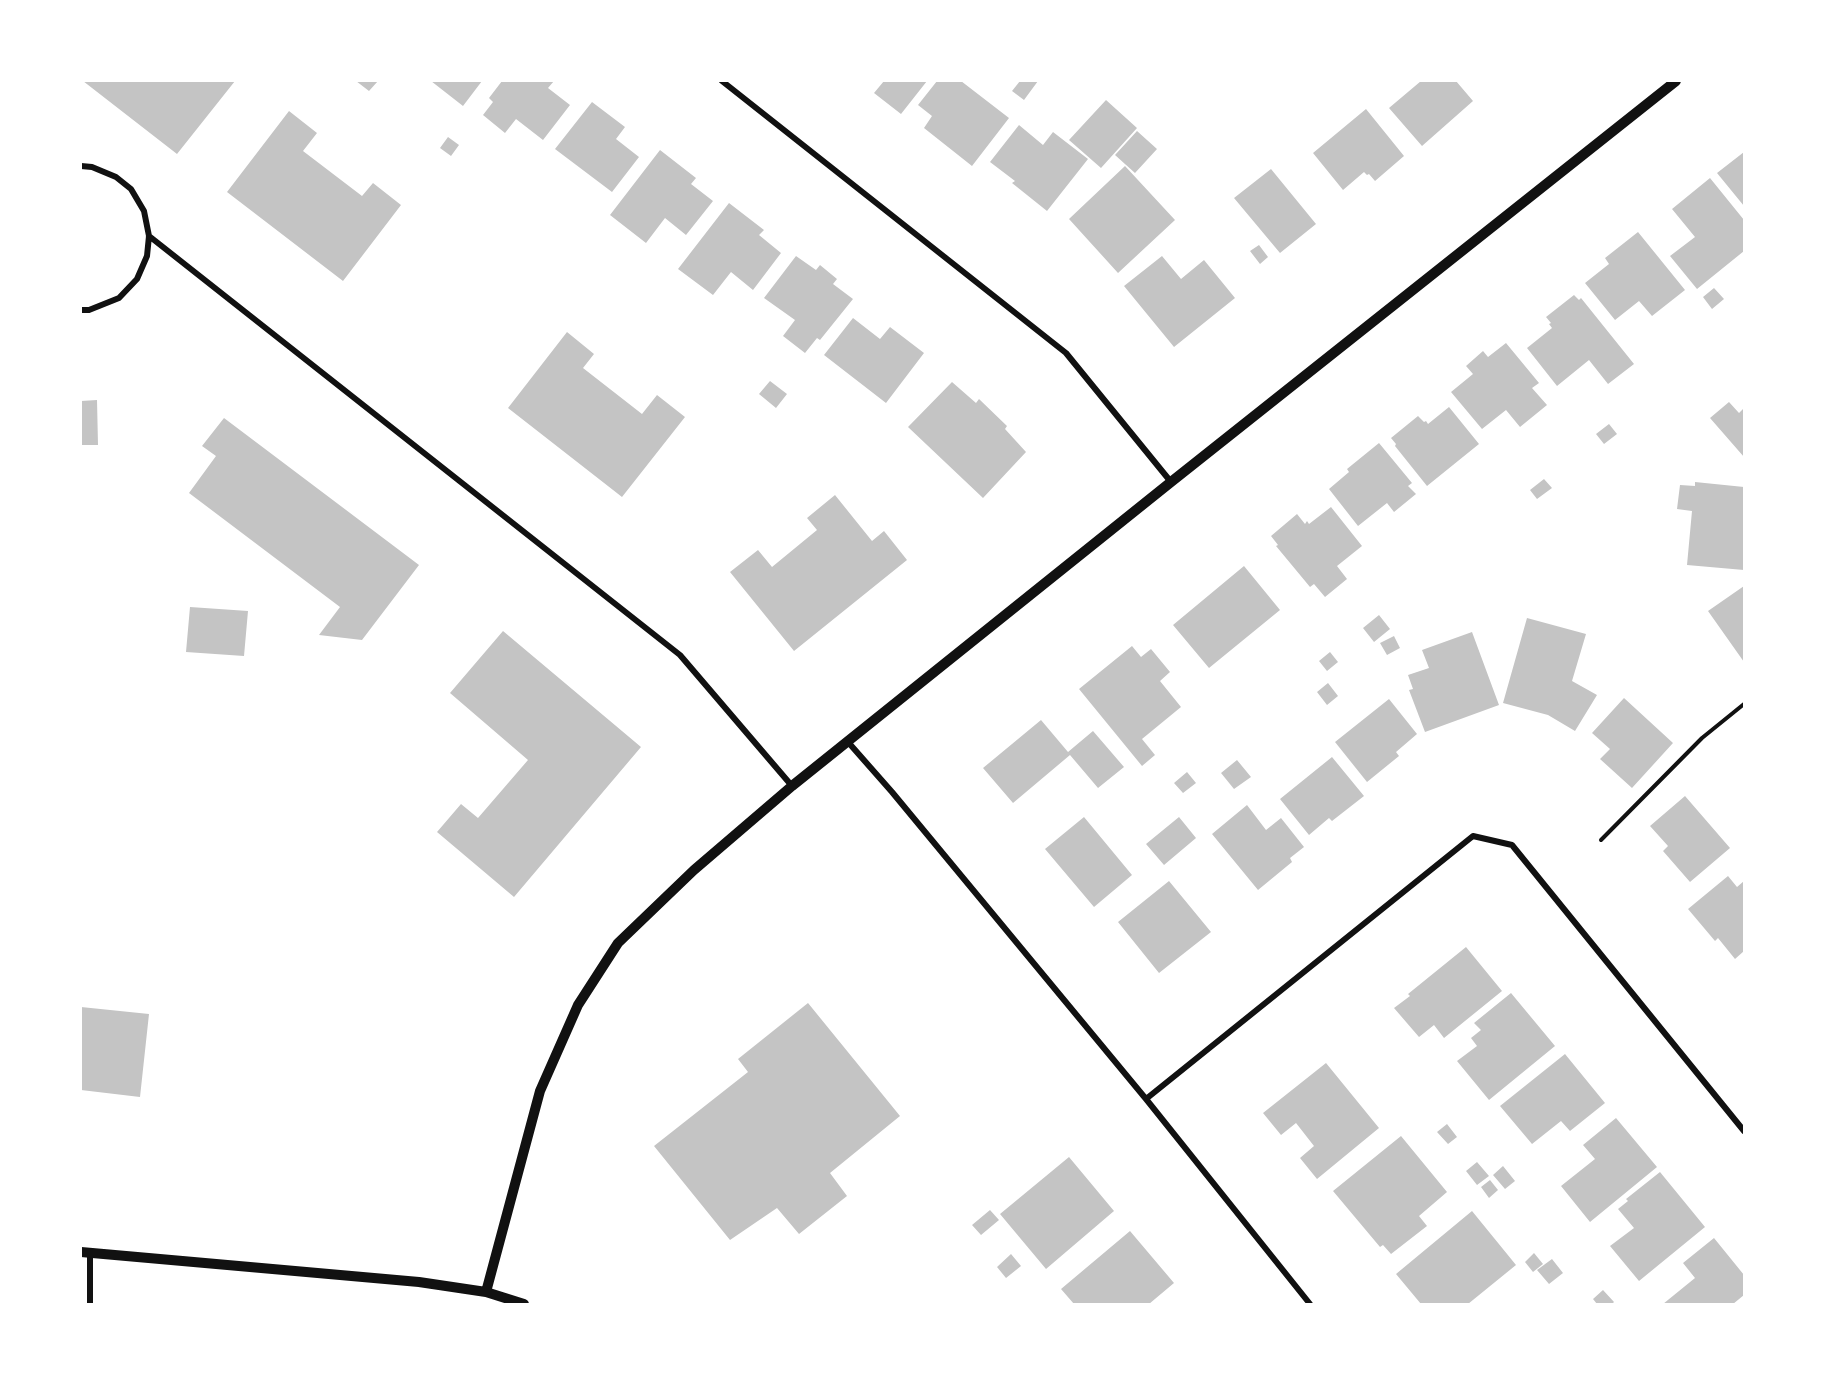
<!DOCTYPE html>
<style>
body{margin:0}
#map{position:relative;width:1825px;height:1385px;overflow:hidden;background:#fff;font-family:Ubuntu,sans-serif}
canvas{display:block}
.frame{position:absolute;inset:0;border:82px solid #fff;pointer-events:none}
</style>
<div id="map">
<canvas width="1825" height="1385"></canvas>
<div class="frame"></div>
</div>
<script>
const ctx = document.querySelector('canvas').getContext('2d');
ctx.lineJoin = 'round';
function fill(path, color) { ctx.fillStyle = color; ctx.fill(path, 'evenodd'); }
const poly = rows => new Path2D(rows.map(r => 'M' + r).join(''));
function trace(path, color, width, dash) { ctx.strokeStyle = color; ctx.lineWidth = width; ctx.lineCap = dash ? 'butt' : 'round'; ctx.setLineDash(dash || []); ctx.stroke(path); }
const building = poly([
 [83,81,235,81,177,154],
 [356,81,378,81,369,91],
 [431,81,482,81,463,106],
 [502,81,554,81,548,88,570,105,543,140,516,119,505,133,483,115,493,102,489,98],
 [884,81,927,81,901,114,874,93],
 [937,81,961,81,1009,118,972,166,924,128,932,116,918,105],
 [1020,81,1038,81,1024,100,1012,91],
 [1421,81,1456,81,1473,101,1422,146,1389,108],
 [1106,100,1137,128,1101,168,1069,140],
 [592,102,625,127,616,139,639,157,612,192,555,149],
 [1366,109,1404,156,1375,181,1369,174,1367,175,1364,172,1343,190,1313,153],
 [289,111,317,133,303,151,362,196,373,183,401,205,343,281,227,192],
 [1019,125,1043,145,1053,132,1088,159,1047,211,1012,183,1015,181,990,162],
 [1137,131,1157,149,1135,173,1115,155],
 [448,137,459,145,451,156,440,148],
 [660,150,696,178,691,184,713,201,686,235,665,218,646,243,610,215],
 [1744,152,1744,206,1717,173],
 [1125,166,1175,220,1118,273,1069,219],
 [1271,169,1316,224,1280,253,1234,198],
 [1710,178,1744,220,1744,251,1697,289,1670,256,1695,237,1672,209],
 [729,203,764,230,759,235,781,253,753,290,731,272,713,295,678,269],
 [1638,232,1685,290,1652,316,1639,301,1615,320,1585,283,1609,264,1605,258],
 [1259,245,1268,257,1260,264,1250,251],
 [796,256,816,270,820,265,837,279,833,284,853,299,820,340,817,338,805,353,783,336,795,320,764,298],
 [1162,256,1181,279,1204,260,1235,298,1174,347,1124,286],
 [1714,288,1724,299,1712,309,1703,297],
 [1574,295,1579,300,1581,298,1634,364,1608,384,1589,360,1557,386,1527,348,1552,328,1549,324,1551,323,1546,317],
 [853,318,880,339,890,327,924,353,886,403,824,355],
 [567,332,594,354,583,368,642,414,657,395,685,417,622,497,508,408],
 [1506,343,1539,383,1532,388,1547,405,1520,427,1506,410,1482,429,1451,392,1473,374,1466,366,1483,351,1488,357],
 [770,381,787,394,776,408,759,394],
 [952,382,976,403,979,399,1007,426,1005,429,1026,452,983,498,908,427],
 [97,400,98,445,81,445,81,401],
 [1729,402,1739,413,1744,408,1744,457,1710,418],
 [1449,407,1479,444,1427,486,1395,446,1396,444,1391,438,1418,416,1424,422,1426,421,1428,424],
 [224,418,419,565,362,640,319,635,340,607,189,493,216,456,202,446],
 [1609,424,1617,434,1604,444,1596,434],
 [1379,443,1412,483,1408,486,1416,494,1394,512,1387,503,1358,526,1329,489,1349,472,1347,469],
 [1544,479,1552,488,1537,499,1530,490],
 [1695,482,1744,487,1744,570,1687,565,1692,511,1677,509,1680,485,1695,486],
 [835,495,872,541,884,531,907,560,794,651,730,572,758,550,772,567,817,530,807,518],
 [1331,507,1362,546,1337,566,1347,579,1325,597,1314,584,1310,587,1276,546,1278,545,1271,536,1297,514,1305,524,1307,521,1309,524],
 [1244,566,1280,610,1209,668,1173,625],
 [1744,586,1744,662,1708,611],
 [190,607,248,611,244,656,186,652],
 [1379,615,1390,629,1374,642,1363,628],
 [1527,618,1586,634,1572,681,1597,695,1575,731,1548,715,1503,703],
 [503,631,641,747,514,897,437,832,461,804,478,818,528,760,450,693],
 [1472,632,1499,705,1425,732,1409,690,1413,689,1408,675,1429,668,1422,650],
 [1394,636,1400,648,1387,655,1380,643],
 [1132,646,1141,657,1151,649,1170,672,1160,681,1181,707,1142,739,1155,755,1142,766,1079,689],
 [1330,652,1338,662,1327,671,1319,661],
 [1328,683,1338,696,1327,705,1317,692],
 [1624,698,1673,743,1632,788,1600,759,1610,749,1592,733],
 [1389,699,1417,734,1396,752,1399,756,1367,782,1335,742],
 [1041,720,1068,752,1093,731,1124,767,1098,788,1070,755,1013,803,983,768],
 [1332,757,1364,796,1332,821,1329,818,1309,835,1280,799],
 [1237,760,1251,777,1234,789,1221,773],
 [1187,772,1196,783,1183,793,1174,783],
 [1685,796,1730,848,1690,882,1663,851,1668,846,1650,826],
 [1247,805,1266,830,1281,818,1304,847,1290,858,1292,862,1258,890,1212,834],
 [1084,817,1132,875,1094,907,1045,849],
 [1179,817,1196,838,1164,865,1146,844],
 [1728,876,1737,887,1744,881,1744,951,1735,959,1718,938,1715,941,1688,909],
 [1169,881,1211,932,1159,973,1118,922],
 [1466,947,1502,991,1444,1038,1434,1025,1419,1037,1394,1008,1410,996,1408,994],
 [1511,993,1555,1046,1489,1100,1457,1061,1477,1046,1471,1038,1481,1030,1474,1023],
 [808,1003,900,1116,830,1173,847,1196,799,1234,777,1208,730,1240,654,1146,748,1072,738,1059],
 [81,1007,149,1014,140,1097,81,1090],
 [1565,1054,1605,1103,1570,1131,1561,1121,1532,1144,1500,1106],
 [1326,1063,1379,1128,1317,1179,1300,1158,1314,1146,1296,1123,1281,1135,1263,1113],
 [1616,1118,1657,1167,1590,1222,1561,1186,1595,1159,1583,1145],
 [1447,1124,1457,1137,1448,1144,1437,1132],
 [1401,1136,1447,1192,1419,1216,1427,1226,1391,1254,1383,1245,1380,1247,1333,1191],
 [1069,1157,1114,1211,1046,1269,1000,1214],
 [1477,1162,1489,1176,1477,1185,1466,1171],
 [1503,1166,1515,1181,1505,1189,1493,1175],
 [1660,1172,1705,1227,1639,1281,1610,1246,1634,1228,1618,1209,1628,1201,1626,1199],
 [1490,1180,1498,1190,1489,1198,1481,1187],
 [990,1210,999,1220,981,1235,972,1225],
 [1472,1211,1516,1265,1468,1304,1421,1304,1396,1274],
 [1130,1231,1174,1283,1149,1304,1074,1304,1061,1289],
 [1714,1238,1744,1275,1744,1295,1733,1304,1663,1304,1695,1278,1683,1263],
 [1534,1253,1543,1264,1533,1272,1525,1262],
 [1011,1254,1021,1266,1006,1278,997,1267],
 [1552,1259,1563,1273,1549,1284,1537,1270],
 [1603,1290,1614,1302,1612,1304,1597,1304,1593,1299]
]);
const path = poly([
 [1601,840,1702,738,1744,704]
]);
const minor = poly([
 [722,81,1066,353,1171,482],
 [81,166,92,167,116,177,131,189,144,211,149,236,147,256,137,279,119,298,89,310,81,310],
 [149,236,680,655,792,786],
 [848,742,892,792,1146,1099,1310,1304],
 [1146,1099,1473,836,1512,845,1744,1131],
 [90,1304,90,1253]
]);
const tertiary = poly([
 [81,1252,419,1282,486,1292,524,1304],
 [486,1292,540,1091,578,1005,618,943,694,870,792,786,1171,482,1676,81]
]);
fill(building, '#c4c4c4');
trace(path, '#111', 4);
trace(minor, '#111', 6);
trace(tertiary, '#111', 10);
</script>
